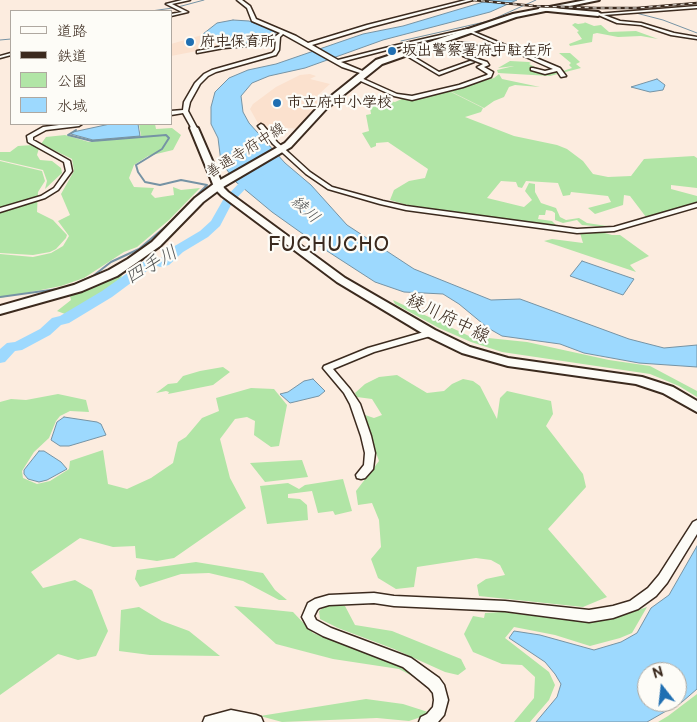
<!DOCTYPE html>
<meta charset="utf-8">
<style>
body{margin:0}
#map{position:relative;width:697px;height:722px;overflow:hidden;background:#fcecdf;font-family:"Balsamiq Sans","Klee One",sans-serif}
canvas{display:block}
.legend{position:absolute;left:10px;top:10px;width:162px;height:115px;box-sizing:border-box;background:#fdfcf7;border:1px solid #afa8a0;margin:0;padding:6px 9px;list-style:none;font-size:15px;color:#3b2a1e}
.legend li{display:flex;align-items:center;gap:10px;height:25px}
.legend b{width:25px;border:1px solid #afa8a0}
.north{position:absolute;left:637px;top:662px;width:50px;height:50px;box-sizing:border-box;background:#fdfcf7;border:1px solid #afa8a0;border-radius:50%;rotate:344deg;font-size:14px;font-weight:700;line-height:20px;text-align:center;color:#3b2a1e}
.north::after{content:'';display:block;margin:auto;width:18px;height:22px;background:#1f6fb2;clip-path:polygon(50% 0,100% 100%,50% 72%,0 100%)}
</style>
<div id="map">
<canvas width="697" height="722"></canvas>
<ul class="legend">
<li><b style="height:6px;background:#fdfcf7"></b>道路</li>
<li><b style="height:6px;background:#3b2a1e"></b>鉄道</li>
<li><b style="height:14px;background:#b1e5a6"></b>公園</li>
<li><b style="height:14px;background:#9dd9fe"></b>水域</li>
</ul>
<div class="north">N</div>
</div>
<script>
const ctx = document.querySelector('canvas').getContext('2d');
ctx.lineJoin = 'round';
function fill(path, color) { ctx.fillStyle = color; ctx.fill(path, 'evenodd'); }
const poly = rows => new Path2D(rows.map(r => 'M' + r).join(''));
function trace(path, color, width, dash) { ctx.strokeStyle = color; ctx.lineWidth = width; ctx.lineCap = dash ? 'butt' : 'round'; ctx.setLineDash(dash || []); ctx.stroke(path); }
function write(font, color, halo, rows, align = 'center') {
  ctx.font = font + ' "Balsamiq Sans","Klee One",sans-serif'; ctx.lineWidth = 4.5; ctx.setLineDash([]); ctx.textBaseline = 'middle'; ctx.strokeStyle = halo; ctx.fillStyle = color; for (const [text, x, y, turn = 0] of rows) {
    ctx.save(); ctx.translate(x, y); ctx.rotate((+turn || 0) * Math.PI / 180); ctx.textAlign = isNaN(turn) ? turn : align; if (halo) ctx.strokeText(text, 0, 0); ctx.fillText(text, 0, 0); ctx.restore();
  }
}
const built = poly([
 [202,35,223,46,171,56,171,44],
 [310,74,316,76,310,79,330,84,317,96,326,100,299,129,259,125,250,109,253,104,276,87,300,75]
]);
const green = poly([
 [584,22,594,26,601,25,609,32,636,31,658,39,641,36,618,37,597,33,593,34,592,42,570,46,569,44,582,39,577,32,579,31,572,25,575,23,578,24,585,23],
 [559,53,570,53,579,61,580,62,576,64,581,68,550,76,498,73,497,70,514,66,498,68,510,61,529,62,531,63,529,64,543,71,563,71,572,68,569,65,571,63],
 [499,74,502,79,540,87,515,85,509,87,504,97,494,101,484,108,448,90,494,78],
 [447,90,483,108,481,112,465,117,514,136,557,145,567,149,583,161,593,174,608,177,631,176,644,159,694,156,697,158,697,188,671,185,671,189,697,196,697,202,646,217,630,196,624,195,623,205,595,214,588,208,611,202,608,196,571,192,570,195,563,196,558,183,526,181,522,188,518,187,516,182,501,181,487,198,524,207,532,200,525,191,529,183,535,184,535,192,541,203,556,208,560,217,566,220,579,218,587,223,607,226,603,227,582,225,577,220,563,223,555,220,555,213,552,211,546,210,545,215,539,215,538,219,552,221,557,226,407,205,390,200,394,190,409,181,425,178,428,169,388,142,376,143,376,146,371,148,362,133,369,131,366,115,371,114,370,108,374,103,383,100,395,102,404,98],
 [139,124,155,124,156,129,172,128,181,135,173,150,148,156,134,165,129,178,134,187,154,188,151,194,155,198,174,195,173,187,181,190,200,188,169,220,137,247,124,252,84,278,61,286,0,298,0,254,33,257,51,253,63,246,69,236,58,221,70,215,61,194,74,171,72,159,41,144,46,137,65,135,89,142,158,134,141,136],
 [33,145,39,148,37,155,40,160,52,161,61,168,62,173,45,189,47,181,43,170,0,160,0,152,10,152,18,146],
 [0,161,42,171,45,181,38,192,37,212,53,220,67,235,66,238,56,249,50,252,33,255,0,253],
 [601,232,612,235,620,235,649,256,630,265,636,272,544,241,552,239,583,243,580,233],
 [124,271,120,280,100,294,65,314,57,311,71,300,70,296],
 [393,300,469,336,527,342,609,360,650,366,697,391,697,397,679,386,650,374,502,352,471,342,439,328,395,304],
 [223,367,230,372,213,385,168,394,169,392,166,391,156,393,168,384,177,383,183,376,200,371],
 [397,375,427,393,444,391,452,384,463,379,473,381,480,386,497,419,500,398,507,391,551,401,553,414,546,426,583,474,586,487,548,529,607,597,583,607,479,596,477,585,486,579,505,575,500,565,491,560,476,558,417,567,414,587,396,589,378,578,371,559,381,547,379,520,372,503,358,505,356,491,379,461,362,414,374,418,382,415,372,399,357,397,355,393,365,384,379,377],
 [251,388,274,389,287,405,279,446,271,447,254,435,255,421,247,417,235,419,220,439,230,478,246,508,174,558,157,561,136,558,135,546,113,547,80,538,31,572,43,588,75,580,92,590,108,631,96,656,78,660,58,654,0,695,0,402,11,399,26,400,58,394,86,400,89,412,70,411,60,416,56,421,49,438,34,452,22,471,23,478,37,484,50,481,69,469,70,461,103,450,108,484,127,489,151,478,173,463,178,442,186,437,202,418,219,411,216,398],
 [302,460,308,477,265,482,250,463],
 [343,479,352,511,335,515,333,511,318,513,312,491,288,494,288,498,300,499,307,505,308,520,267,524,260,486,288,483,299,489,305,485],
 [196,562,263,573,275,590,287,600,279,600,243,581,209,573,181,574,140,587,135,579,137,570],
 [327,605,345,606,355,625,392,631,461,659,466,669,458,675,445,672,394,649,338,628,320,619,319,611],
 [234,606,293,612,313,633,413,672,424,682,399,669,333,659,276,644],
 [139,607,162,621,189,631,220,656,150,655,119,651,121,610],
 [647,607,632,633,620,638,590,646,555,635,514,627,505,638,549,672,555,685,549,700,530,722,514,722,534,698,535,677,522,665,502,664,473,652,464,634,473,616,484,618,485,613,503,612,584,622,621,616],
 [697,694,697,722,658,722,668,716],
 [366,699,403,704,428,712,427,715,409,721,377,718,282,722,260,716]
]);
const water = poly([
 [490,0,517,0,490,12,383,40,305,68,269,76,252,83,241,96,243,112,249,123,285,163,311,185,347,225,414,269,491,300,520,299,629,339,664,348,697,345,697,367,639,363,584,353,560,344,502,336,488,328,459,304,443,294,404,292,375,282,324,249,272,212,236,182,221,162,218,138,211,124,211,107,215,92,229,78,248,70,276,64,363,34,403,26,490,0],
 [233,20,249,21,273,30,276,35,273,37,247,45,226,46,203,34,217,23,233,20],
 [657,79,665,85,663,90,650,92,631,87,657,79],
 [110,124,138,124,140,136,93,140,71,134,73,132,110,124],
 [582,261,634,279,623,295,570,276,582,261],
 [313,379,325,391,319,396,290,403,280,394,288,392,304,381,313,379],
 [64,417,97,422,101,424,106,435,69,446,60,446,51,440,57,422,64,417],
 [39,451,44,451,61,462,67,469,47,480,39,482,28,479,24,474,24,470,39,451],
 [697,546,697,689,682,702,647,722,536,722,557,697,561,684,555,674,545,662,509,638,514,631,540,635,594,650,621,642,637,633,651,608,669,595,697,546],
 [647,672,677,672,677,702,647,702,647,672]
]);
const streamFar1 = poly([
 [178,7,204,0],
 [151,11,173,8],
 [641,13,636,13,663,20,697,33],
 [0,40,11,39],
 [401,41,489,21,536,0]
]);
const stream = poly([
 [71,286,93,276,111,262,139,249,171,222,207,185,181,180,160,185,145,182,138,172,136,165,162,149,169,138,166,135,92,141,68,135,76,130],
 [0,297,65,288]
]);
const river = poly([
 [259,174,263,175,264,177,263,179,250,184,232,203,220,226,208,237,183,252,169,265,160,267,155,265,112,297,69,323,61,325,50,335,22,350,15,351,5,362,0,363,0,349,7,343,15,342,40,329,52,318,60,316,102,291,150,257,161,258,173,247,200,231,211,221,223,200,242,180,259,174]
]);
const street = poly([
 [182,0,190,0,172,4,188,12,171,16,171,14,182,12,166,4,182,0],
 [237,0,242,0,250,6,256,19,296,36,308,43,367,25,466,0,473,0,371,27,312,45,338,60,397,45,467,29,560,68,566,76,561,77,557,71,545,74,531,70,531,68,533,68,545,71,553,69,467,31,398,47,341,62,365,72,365,74,363,74,342,67,283,34,280,37,279,50,276,55,216,72,208,76,200,84,190,102,188,111,197,128,192,129,183,113,171,115,171,111,183,110,184,102,195,83,204,74,212,70,272,53,275,50,276,39,248,46,224,48,197,53,197,51,224,46,248,44,276,36,280,33,252,21,247,8,237,0],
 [697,6,697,8,604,15,620,21,641,23,674,33,697,37,697,39,671,35,641,25,617,23,596,14,697,6],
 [438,40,445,42,469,43,498,54,494,55,468,45,445,44,436,42,436,40,438,40],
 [404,51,439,72,470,61,474,62,439,75,402,53,402,52,404,51],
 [11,53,11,55,0,58,0,56,11,53],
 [463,54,487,62,489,65,484,67,493,72,491,77,463,87,412,100,394,96,354,78,359,77,397,94,412,96,459,85,487,75,488,74,477,67,483,64,463,56,463,54],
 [67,124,82,124,79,126,46,130,33,137,33,140,70,161,72,171,58,190,45,198,0,212,0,208,41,196,54,188,66,171,64,162,28,142,27,136,43,127,67,124],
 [261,124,263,125,277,142,310,172,332,187,383,201,406,206,577,229,614,227,697,203,697,207,614,231,577,233,406,210,380,204,328,189,306,174,273,144,258,126,261,124],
 [431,330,434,331,435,333,434,335,374,352,333,369,350,389,360,404,371,436,375,453,373,469,365,478,361,479,357,478,356,475,364,465,365,453,361,436,350,404,344,393,323,368,324,366,368,348,431,330],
 [697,520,697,534,667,583,656,596,638,609,613,618,589,622,505,611,394,606,374,603,329,605,319,608,317,610,314,616,316,620,331,628,411,658,439,678,444,685,448,700,444,715,438,722,419,722,421,717,427,714,433,707,434,700,433,693,429,688,403,667,323,636,308,628,302,617,308,603,315,599,329,595,374,593,394,596,505,601,589,610,613,606,630,601,648,588,659,575,693,522,697,520],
 [231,710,256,715,261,717,263,722,203,722,205,717,231,710]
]);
const secondary = poly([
 [540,7,598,12,601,14,598,16,538,10,540,7],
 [191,126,198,128,224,188,228,192,345,278,435,330,470,347,508,358,642,377,673,387,697,401,697,412,663,393,636,384,508,366,462,353,427,336,337,282,222,196,215,189,190,128,191,126]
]);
const primary = poly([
 [586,0,599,0,516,17,382,64,326,109,291,147,223,187,203,202,160,246,136,263,117,276,82,291,0,314,0,306,74,285,109,270,128,259,152,242,195,198,215,183,285,143,320,105,376,60,513,14,586,0]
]);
const rail = poly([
 [473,0,534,6,596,8,637,8,697,3]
]);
const markers = [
 [190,42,5,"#1f6fb2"],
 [392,51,5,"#1f6fb2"],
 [277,103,5,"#1f6fb2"]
];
const farPoinames = [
 ["府中保育所",200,42],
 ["坂出警察署府中駐在所",402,51],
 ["市立府中小学校",287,103]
];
const farStreetnames = [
 ["善通寺府中線",246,151,-32]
];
const farWaternames = [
 ["綾川",305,210,42]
];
const streetNames = [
 ["綾川府中線",448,319,26]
];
const waterNames = [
 ["四手川",152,266,-30]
];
const quarterNames = [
 ["FUCHUCHO",329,246]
];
fill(built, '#fbe1ce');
fill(green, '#b1e5a6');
fill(water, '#9dd9fe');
trace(water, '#7693a4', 1);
trace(streamFar1, '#7693a4', 1);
trace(stream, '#7693a4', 2);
fill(river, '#9dd9fe');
trace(street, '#3b2a1e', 3);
trace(secondary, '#3b2a1e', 4);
trace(primary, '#3b2a1e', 4);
fill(street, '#fdfcf7');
fill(secondary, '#fdfcf7');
fill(primary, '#fdfcf7');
trace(rail, '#3b2a1e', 2.5);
trace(rail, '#fdfcf7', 1, [4]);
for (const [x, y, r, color] of markers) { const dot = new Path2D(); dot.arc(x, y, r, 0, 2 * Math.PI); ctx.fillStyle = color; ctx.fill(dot); trace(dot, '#fdfcf7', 2); }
write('bold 15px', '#3b2a1e', '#fdfcf7', farPoinames, 'left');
write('15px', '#3b2a1e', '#fdfcf7', farStreetnames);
write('italic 16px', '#545656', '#fdfcf7', farWaternames);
write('18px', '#3b2a1e', '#fdfcf7', streetNames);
write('italic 19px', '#545656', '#fdfcf7', waterNames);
ctx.letterSpacing = '1px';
write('20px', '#3b2a1e', '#fdfcf7', quarterNames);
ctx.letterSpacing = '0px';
</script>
